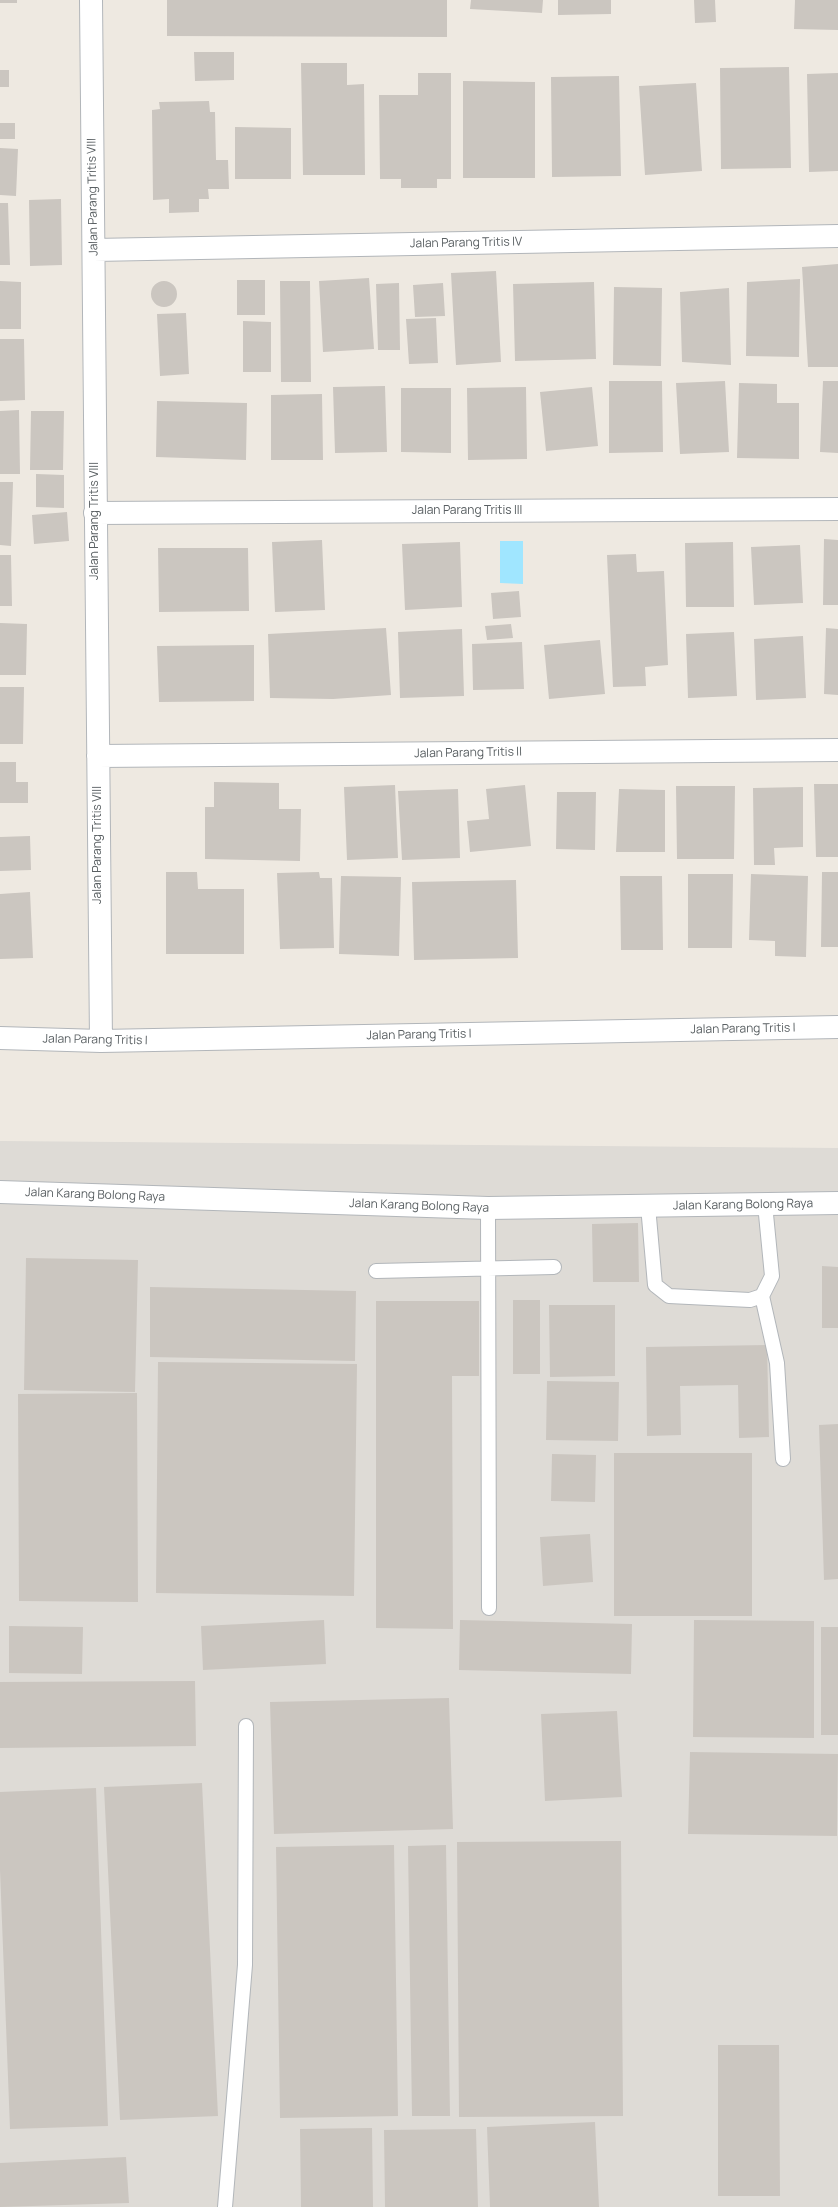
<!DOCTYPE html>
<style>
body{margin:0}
canvas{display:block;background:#eee9e1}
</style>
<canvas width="838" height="2207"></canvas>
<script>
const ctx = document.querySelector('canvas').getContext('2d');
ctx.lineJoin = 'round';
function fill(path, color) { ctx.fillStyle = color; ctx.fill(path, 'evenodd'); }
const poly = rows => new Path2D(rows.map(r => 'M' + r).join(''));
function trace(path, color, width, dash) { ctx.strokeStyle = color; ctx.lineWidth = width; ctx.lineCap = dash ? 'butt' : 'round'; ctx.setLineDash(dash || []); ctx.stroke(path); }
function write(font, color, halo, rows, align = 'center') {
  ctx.font = font + ' Manrope,sans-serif'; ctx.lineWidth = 3.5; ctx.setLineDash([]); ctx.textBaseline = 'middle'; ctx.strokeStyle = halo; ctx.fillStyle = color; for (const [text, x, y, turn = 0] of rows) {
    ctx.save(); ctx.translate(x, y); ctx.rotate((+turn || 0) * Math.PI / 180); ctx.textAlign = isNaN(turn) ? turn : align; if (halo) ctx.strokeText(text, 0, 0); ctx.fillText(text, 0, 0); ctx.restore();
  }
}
const industrial = poly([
 [0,1141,838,1148,838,2207,0,2207]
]);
const water = poly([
 [500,541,523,541,523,584,500,583]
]);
const building = poly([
 [0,0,17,0,17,3,0,3],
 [167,0,447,0,447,37,167,36],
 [471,0,543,0,542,13,470,9],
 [558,0,611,0,611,14,558,15],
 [694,0,715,0,716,22,695,23],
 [795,0,838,0,838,30,794,29],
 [194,52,234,52,234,80,195,81],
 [301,63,347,63,347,85,364,84,365,175,303,175],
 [789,67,791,168,721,169,720,68],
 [0,70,9,70,9,87,0,87],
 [418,73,451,73,451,179,437,179,437,188,401,188,401,179,380,179,379,95,418,95],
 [838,73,838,171,809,172,807,74],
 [619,76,621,176,552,177,551,77],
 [463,81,535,82,535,178,463,178],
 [696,83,702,171,645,175,639,86],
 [209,101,210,112,215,112,216,160,228,160,229,189,208,189,209,199,199,199,199,212,169,213,169,199,153,200,152,110,160,109,159,102],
 [0,123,15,123,15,139,0,139],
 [235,127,291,128,291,179,235,179],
 [0,148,18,149,16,196,0,195],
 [61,199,62,265,30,266,29,200],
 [0,203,8,203,10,265,0,265],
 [838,264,838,367,808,367,802,267],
 [496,271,501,362,456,365,451,273],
 [369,278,374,349,323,352,319,281],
 [800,279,799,357,746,356,747,282],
 [237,280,265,280,265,315,237,315],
 '151 294a13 13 0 1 1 26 0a13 13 0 1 1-26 0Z',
 [0,281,21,282,21,329,0,329],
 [280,281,310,281,311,382,281,382],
 [594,282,596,359,515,361,513,284],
 [399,283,400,350,378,350,376,284],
 [443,283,445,316,415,317,413,285],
 [614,287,662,288,661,366,613,365],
 [729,288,731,365,682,362,680,292],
 [186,313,189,374,160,376,157,314],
 [436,318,438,363,409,364,406,319],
 [243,321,271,322,271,372,243,372],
 [0,339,24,339,25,400,0,401],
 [609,381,662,381,663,452,609,453],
 [725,381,729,452,680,454,676,383],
 [823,381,838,381,838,453,820,452],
 [739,383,777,384,777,403,799,403,799,459,737,458],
 [385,386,387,452,335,453,333,387],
 [526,387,527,459,468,460,467,388],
 [592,387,598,446,546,451,540,392],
 [401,388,451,388,451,453,401,452],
 [322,394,323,460,271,460,271,395],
 [157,401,247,403,246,460,156,457],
 [19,410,20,474,0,474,0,411],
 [31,411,64,411,63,470,30,470],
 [36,474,64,475,64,508,36,507],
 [0,482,13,482,11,546,0,545],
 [67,512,69,541,34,544,32,515],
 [824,539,838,540,838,605,823,605],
 [322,540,325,610,275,612,272,542],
 [460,542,462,607,405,610,402,544],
 [733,542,734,607,686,607,685,543],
 [800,545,803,603,754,605,751,547],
 [158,548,248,548,249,611,159,612],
 [636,554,637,572,664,571,668,665,645,667,646,686,613,687,607,555],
 [0,555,11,555,12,606,0,606],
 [519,591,521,617,493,619,491,593],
 [0,623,27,624,26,675,0,675],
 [511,624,513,638,487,640,485,626],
 [386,628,391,695,333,699,270,698,268,634],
 [826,628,838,629,838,695,824,694],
 [462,629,464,696,400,698,398,632],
 [734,632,737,696,688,698,686,634],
 [803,636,806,698,756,700,754,639],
 [600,640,605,694,549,699,544,645],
 [522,642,524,689,473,690,472,644],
 [254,645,254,701,159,702,157,646],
 [0,687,24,687,23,744,0,744],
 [0,762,16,762,16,782,28,782,28,803,0,803],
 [214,782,279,783,279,809,301,809,300,861,205,859,205,807,214,807],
 [814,784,838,784,838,857,816,857],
 [395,785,398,858,347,860,344,787],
 [525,785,531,846,470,852,467,821,489,819,486,789],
 [676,786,735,786,734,859,677,859],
 [803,787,803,847,774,848,775,865,754,865,753,788],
 [458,789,460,858,402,860,398,791],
 [619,789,665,790,665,852,616,852],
 [557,792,596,792,595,850,556,849],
 [30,836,31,870,0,871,0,837],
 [166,872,197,872,198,889,244,889,244,954,166,954],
 [319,872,320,878,332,878,334,948,280,949,277,873],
 [822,872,838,872,838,947,821,947],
 [688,874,733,874,732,948,688,948],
 [751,874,808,876,806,957,775,956,775,941,749,940],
 [341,876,401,877,399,956,339,954],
 [620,876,662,876,663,950,621,950],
 [516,880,518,958,414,960,412,882],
 [30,892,33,958,0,959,0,894],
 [638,1223,639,1282,593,1282,592,1224],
 [26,1258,138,1260,135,1392,24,1390],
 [822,1266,838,1267,838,1328,822,1328],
 [150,1287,356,1291,355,1361,150,1357],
 [513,1300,540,1300,540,1374,513,1374],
 [376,1301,479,1301,479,1376,452,1376,453,1629,376,1628],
 [549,1305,615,1305,615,1376,550,1377],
 [767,1345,769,1437,739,1438,738,1385,680,1386,681,1435,647,1436,646,1347],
 [158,1362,357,1364,354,1596,156,1593],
 [547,1381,619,1382,618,1441,546,1440],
 [137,1393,138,1602,19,1601,18,1394],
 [838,1424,838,1579,824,1580,819,1425],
 [614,1453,752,1453,752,1616,614,1616],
 [552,1454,596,1455,595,1502,551,1501],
 [590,1534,593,1582,543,1586,540,1537],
 [324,1620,326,1664,203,1670,201,1626],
 [460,1620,632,1624,631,1674,459,1670],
 [694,1620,814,1621,814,1738,693,1737],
 [9,1626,83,1627,82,1674,9,1673],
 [821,1627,838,1627,838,1735,821,1735],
 [195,1681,196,1746,0,1748,0,1682],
 [449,1698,453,1829,274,1834,270,1702],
 [617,1711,622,1797,545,1801,541,1714],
 [690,1752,838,1754,837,1836,688,1834],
 [202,1783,218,2116,120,2120,104,1787],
 [96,1788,108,2126,10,2129,0,1870,0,1792],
 [621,1841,623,2116,459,2117,457,1842],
 [394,1845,398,2116,280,2118,276,1847],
 [446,1845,450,2116,412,2116,408,1846],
 [718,2045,779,2045,780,2196,718,2196],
 [595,2122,599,2207,490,2207,487,2127],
 [372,2128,373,2207,301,2207,300,2129],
 [476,2129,478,2207,385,2207,384,2130],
 [126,2157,129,2203,0,2207,0,2163]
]);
const service = poly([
 [765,1204,772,1276,762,1296,777,1363,783,1459],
 [648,1206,655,1285,669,1296,750,1300,762,1296],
 [488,1208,489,1608],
 [376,1271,554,1267],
 [225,2207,245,1965,246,1726]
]);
const minor = poly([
 [91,0,101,1041],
 [94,250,838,236],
 [95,513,838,509],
 [98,756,838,750],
 [0,1038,101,1041,838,1027]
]);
const tertiary = poly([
 [0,1192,488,1208,838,1203]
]);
const streetNames = [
 ["Jalan Parang Tritis VIII",93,197,-91],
 ["Jalan Parang Tritis IV",466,243,-1],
 ["Jalan Parang Tritis III",467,511],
 ["Jalan Parang Tritis VIII",95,521,-90],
 ["Jalan Parang Tritis II",468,753,-1],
 ["Jalan Parang Tritis VIII",98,845,-90],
 ["Jalan Parang Tritis I",743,1029,-1],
 ["Jalan Parang Tritis I",419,1035,-1],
 ["Jalan Parang Tritis I",95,1040,1],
 ["Jalan Karang Bolong Raya",95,1195,2],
 ["Jalan Karang Bolong Raya",743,1205,-1],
 ["Jalan Karang Bolong Raya",419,1206,2]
];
fill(industrial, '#dedbd6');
fill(water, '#a0e6ff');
fill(building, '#cbc6c0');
trace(service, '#b2b6ba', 16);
trace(minor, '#b2b6ba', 24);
trace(tertiary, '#b2b6ba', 24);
trace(service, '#fff', 14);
trace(minor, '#fff', 22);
trace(tertiary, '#fff', 22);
write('12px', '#5a6063', '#fff', streetNames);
</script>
